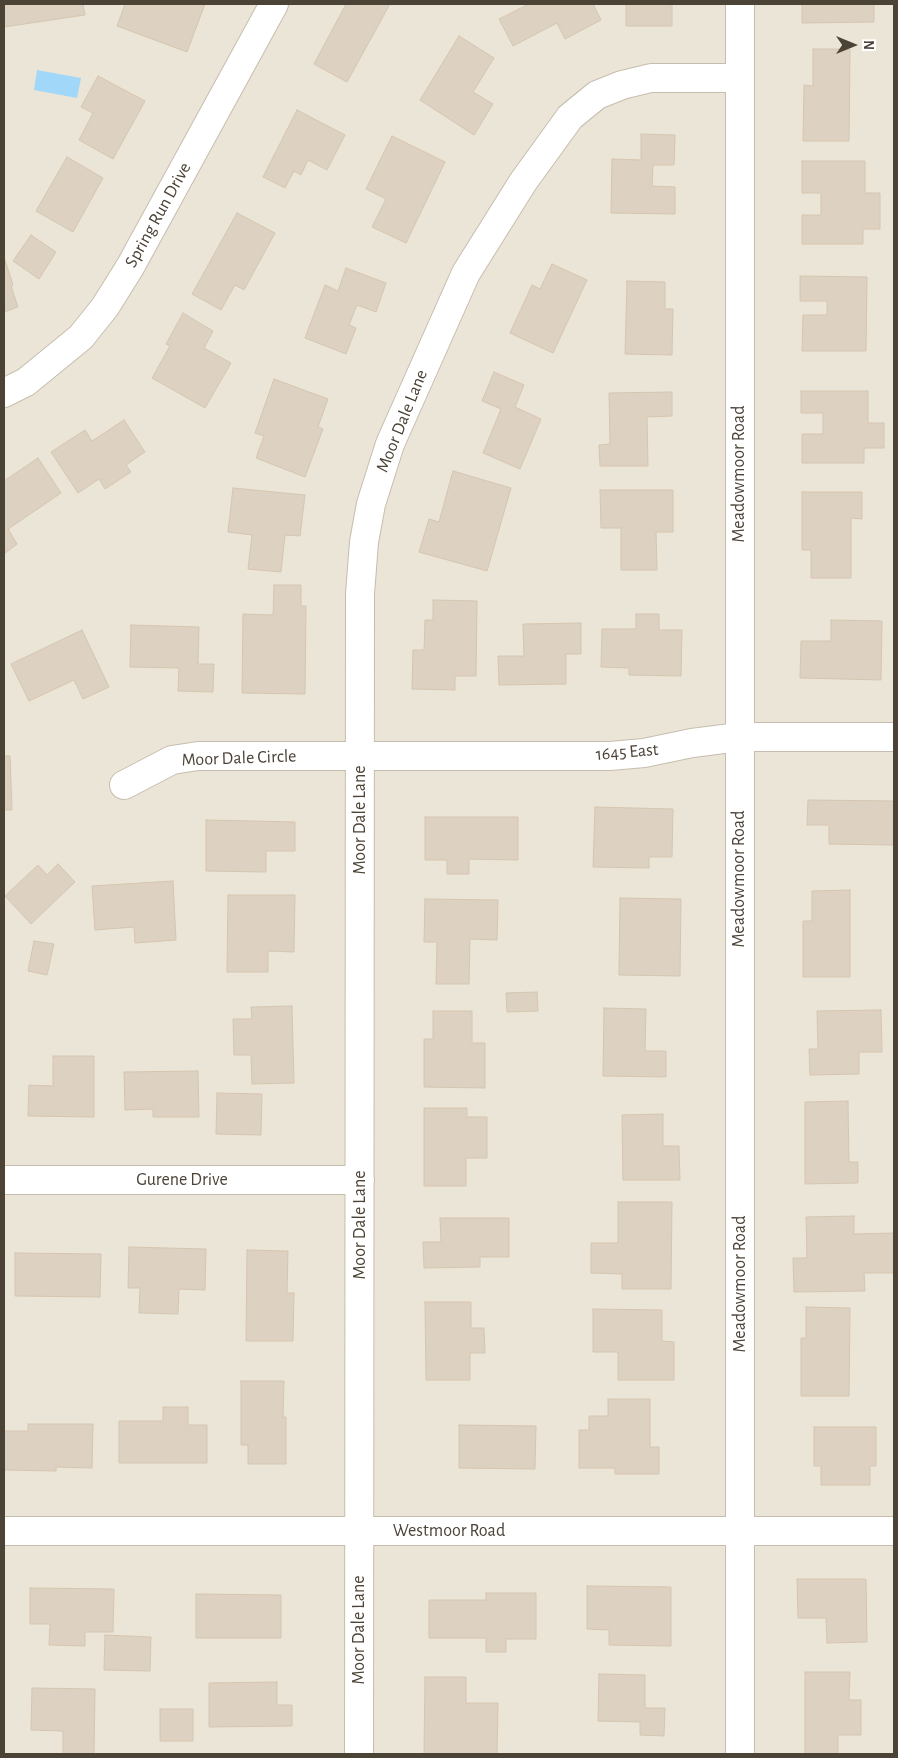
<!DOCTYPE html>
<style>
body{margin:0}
#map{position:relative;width:898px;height:1758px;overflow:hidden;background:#f7f3ea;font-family:"Alegreya Sans",sans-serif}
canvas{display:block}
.frame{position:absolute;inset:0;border:5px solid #4c4337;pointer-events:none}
.north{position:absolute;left:828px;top:20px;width:50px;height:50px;-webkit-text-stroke:4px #fff;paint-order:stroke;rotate:90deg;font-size:14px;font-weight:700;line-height:20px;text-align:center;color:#4c4337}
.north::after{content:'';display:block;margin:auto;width:18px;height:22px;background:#4c4337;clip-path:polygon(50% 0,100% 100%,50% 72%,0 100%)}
</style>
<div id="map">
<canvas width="898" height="1758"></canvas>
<div class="frame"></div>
<div class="north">N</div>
</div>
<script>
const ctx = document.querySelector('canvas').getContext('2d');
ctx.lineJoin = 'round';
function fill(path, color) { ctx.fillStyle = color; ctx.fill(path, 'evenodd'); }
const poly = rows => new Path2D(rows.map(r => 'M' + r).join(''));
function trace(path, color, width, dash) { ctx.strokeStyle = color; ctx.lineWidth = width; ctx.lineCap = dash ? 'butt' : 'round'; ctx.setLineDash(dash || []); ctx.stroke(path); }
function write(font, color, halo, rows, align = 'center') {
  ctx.font = font + ' "Alegreya Sans",sans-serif'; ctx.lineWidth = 4; ctx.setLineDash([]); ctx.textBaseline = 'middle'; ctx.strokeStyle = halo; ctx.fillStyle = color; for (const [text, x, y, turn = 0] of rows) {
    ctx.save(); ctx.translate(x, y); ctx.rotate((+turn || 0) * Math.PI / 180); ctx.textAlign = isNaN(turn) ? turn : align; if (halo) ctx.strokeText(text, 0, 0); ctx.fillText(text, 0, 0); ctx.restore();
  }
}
const residential = poly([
 [4,4,894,4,894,1754,4,1754]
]);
const water = poly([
 [37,70,81,78,77,98,34,90]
]);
const building = poly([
 [4,4,83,4,85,15,4,27,4,4],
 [125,4,205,4,187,52,117,26,125,4],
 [346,4,390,4,347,82,314,64,346,4],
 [529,4,593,4,601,20,565,39,557,23,513,46,499,19,529,4],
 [626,4,672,4,672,26,626,26,626,4],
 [802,4,874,4,874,22,802,23,802,4],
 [459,36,494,58,473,92,493,104,474,135,420,100,459,36],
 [813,49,850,49,849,141,803,141,804,85,813,86,813,49],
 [98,76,145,101,113,159,79,140,93,113,81,107,98,76],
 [297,110,345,135,327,170,308,160,301,175,294,171,285,188,263,177,297,110],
 [641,134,675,135,674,165,653,165,652,186,675,187,675,214,611,213,612,159,641,160,641,134],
 [392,136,445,162,406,243,372,227,386,199,366,189,392,136],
 [67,157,103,178,73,232,36,211,67,157],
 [802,161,865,161,865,193,880,193,880,229,863,229,863,244,802,244,802,215,821,215,821,193,802,193,802,161],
 [237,213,275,233,244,290,235,285,221,310,192,294,237,213],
 [31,235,56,252,39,279,13,261,31,235],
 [4,257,13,285,11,286,18,307,4,312,4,257],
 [552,264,587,280,553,353,510,333,532,285,540,289,552,264],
 [346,268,386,283,376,312,357,305,349,325,356,328,346,354,305,338,325,285,338,291,346,268],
 [800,276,867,277,866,351,802,351,803,315,827,315,827,301,800,301,800,276],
 [627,281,665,282,665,309,673,309,672,355,625,354,627,281],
 [183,313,213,331,204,348,231,363,205,408,152,378,170,346,166,344,183,313],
 [494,372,524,385,515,407,541,419,520,469,483,453,501,409,482,401,494,372],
 [274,379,328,399,318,427,323,429,305,477,256,458,264,436,255,433,274,379],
 [801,391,868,391,868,423,884,423,884,448,864,448,864,463,802,463,802,434,823,434,823,413,801,413,801,391],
 [672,392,672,416,647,417,648,466,600,466,599,445,610,444,609,393,672,392],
 [124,420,145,452,126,465,131,472,105,489,99,479,78,493,51,452,85,430,92,441,124,420],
 [38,458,61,493,8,529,17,544,4,554,4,481,38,458],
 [453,471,511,488,487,571,419,552,429,519,439,522,453,471],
 [233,488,305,495,300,536,285,535,281,572,248,569,252,535,228,532,233,488],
 [600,490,673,490,673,532,656,532,657,570,621,570,621,528,601,528,600,490],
 [802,492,862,492,862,519,851,518,851,578,811,578,811,550,802,550,802,492],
 [274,585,301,585,301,606,306,606,305,694,242,693,243,614,273,615,274,585],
 [433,600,477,601,476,676,455,676,455,690,412,689,413,650,424,650,425,620,433,620,433,600],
 [636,614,659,614,659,630,682,630,681,676,629,675,629,668,601,667,602,629,636,629,636,614],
 [831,620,882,621,881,680,800,678,801,641,831,641,831,620],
 [581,623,581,654,566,654,566,684,499,685,498,656,524,656,523,624,581,623],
 [131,625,199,627,198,664,214,664,213,692,178,691,179,668,130,667,131,625],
 [82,630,109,687,83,699,74,680,29,701,11,664,82,630],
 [4,756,10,756,12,810,4,810,4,756],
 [808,800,894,801,894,845,829,844,829,825,807,825,808,800],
 [595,807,673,809,672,857,649,857,649,868,593,867,595,807],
 [425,817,518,817,518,860,469,859,469,874,447,874,447,860,425,860,425,817],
 [206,820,295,822,295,851,266,851,266,872,206,871,206,820],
 [58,864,75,882,31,924,5,896,38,865,47,875,58,864],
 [173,881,176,940,135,943,134,927,95,930,92,886,173,881],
 [850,890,850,977,803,977,803,921,812,921,812,891,850,890],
 [228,895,295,895,294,952,268,951,268,972,227,972,228,895],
 [620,898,681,899,680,976,619,975,620,898],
 [425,899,498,900,497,940,470,939,469,984,436,984,437,942,424,942,425,899],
 [34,941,54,944,47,975,28,971,34,941],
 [537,992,538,1011,507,1012,506,993,537,992],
 [292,1006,294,1083,252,1084,251,1055,234,1055,233,1019,252,1019,251,1007,292,1006],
 [604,1008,646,1009,645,1051,666,1051,666,1077,603,1076,604,1008],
 [881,1010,882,1052,859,1052,859,1074,810,1075,809,1049,818,1049,817,1011,881,1010],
 [433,1011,472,1011,472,1043,485,1043,485,1088,424,1087,424,1039,433,1039,433,1011],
 [53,1056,94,1056,94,1117,28,1116,29,1085,53,1086,53,1056],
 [198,1071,199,1117,153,1117,153,1109,125,1110,124,1072,198,1071],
 [217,1093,262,1094,261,1135,216,1134,217,1093],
 [848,1101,849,1162,858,1162,858,1183,805,1184,805,1102,848,1101],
 [424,1108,467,1108,467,1117,487,1117,487,1158,466,1158,466,1186,424,1186,424,1108],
 [663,1114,663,1146,679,1146,680,1180,623,1180,622,1115,663,1114],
 [618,1202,672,1202,671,1289,622,1289,622,1274,591,1273,591,1243,618,1243,618,1202],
 [854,1216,854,1234,894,1233,894,1273,864,1273,865,1291,794,1292,793,1258,807,1258,806,1217,854,1216],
 [440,1218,509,1218,509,1257,480,1257,480,1267,424,1268,423,1242,441,1242,440,1218],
 [129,1247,206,1249,205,1290,179,1289,178,1314,139,1313,140,1288,128,1288,129,1247],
 [247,1250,288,1251,287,1293,294,1293,293,1341,246,1341,247,1250],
 [15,1253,101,1254,100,1297,15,1296,15,1253],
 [425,1302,471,1302,471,1328,484,1328,485,1353,470,1353,470,1380,426,1380,425,1302],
 [806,1307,850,1308,849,1396,801,1396,801,1338,806,1338,806,1307],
 [593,1309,662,1310,662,1341,674,1342,674,1380,618,1380,618,1352,593,1352,593,1309],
 [241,1381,284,1381,283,1417,286,1417,286,1464,248,1464,248,1445,241,1445,241,1381],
 [608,1399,650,1399,650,1447,659,1447,659,1474,615,1474,615,1468,579,1468,579,1430,589,1430,589,1416,608,1416,608,1399],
 [163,1407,188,1407,188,1425,207,1425,207,1463,119,1463,119,1421,163,1421,163,1407],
 [28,1424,93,1424,92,1468,56,1467,56,1471,4,1470,4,1431,28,1431,28,1424],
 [459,1425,536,1426,535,1469,459,1468,459,1425],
 [814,1427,876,1427,876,1466,870,1466,870,1485,821,1485,821,1466,814,1466,814,1427],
 [797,1579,866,1579,867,1642,827,1643,826,1618,798,1618,797,1579],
 [587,1586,671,1587,671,1646,609,1645,609,1630,587,1629,587,1586],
 [30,1588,114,1589,113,1632,85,1632,85,1646,49,1645,50,1624,30,1624,30,1588],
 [486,1593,536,1593,536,1639,506,1639,506,1652,486,1652,486,1638,429,1638,429,1600,486,1600,486,1593],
 [196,1594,281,1595,281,1638,196,1638,196,1594],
 [105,1635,151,1637,150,1671,104,1670,105,1635],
 [805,1672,850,1672,849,1700,861,1700,861,1735,838,1735,838,1754,805,1754,805,1672],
 [599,1674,645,1675,645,1708,665,1708,664,1736,640,1735,640,1722,598,1721,599,1674],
 [425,1677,466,1677,466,1703,498,1703,497,1754,424,1754,425,1677],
 [277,1682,277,1705,292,1705,292,1726,209,1727,209,1683,277,1682],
 [32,1688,95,1689,94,1754,63,1754,63,1731,31,1730,32,1688],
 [160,1709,193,1709,193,1741,160,1741,160,1709]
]);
const street = poly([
 [4,393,26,382,81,337,105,307,130,267,274,4],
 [124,785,172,760,198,756,610,756,644,753,692,743,739,737,894,737],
 [4,1180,360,1180],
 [4,1531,894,1531],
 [359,1754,360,594,364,542,371,504,390,444,466,273,523,182,570,117,597,95,622,85,651,78,740,78],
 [740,1754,740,4]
]);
const streetNames = [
 ["Spring Run Drive",158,215,-61],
 ["Moor Dale Lane",402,421,-68],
 ["Meadowmoor Road",739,474,-90],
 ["1645 East",627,752,-5],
 ["Moor Dale Circle",239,758,-2],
 ["Moor Dale Lane",360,820,-90],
 ["Meadowmoor Road",739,879,-90],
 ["Gurene Drive",182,1180],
 ["Moor Dale Lane",360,1225,-90],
 ["Meadowmoor Road",740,1284,-90],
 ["Westmoor Road",449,1531],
 ["Moor Dale Lane",359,1630,-90]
];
fill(residential, '#ebe5d7');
fill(water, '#a1d7f9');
fill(building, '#ddd1c1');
trace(building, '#d6c6b0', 1);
trace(street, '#c7bdae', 30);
trace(street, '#fff', 28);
write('18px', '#4c4337', '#fff', streetNames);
</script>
